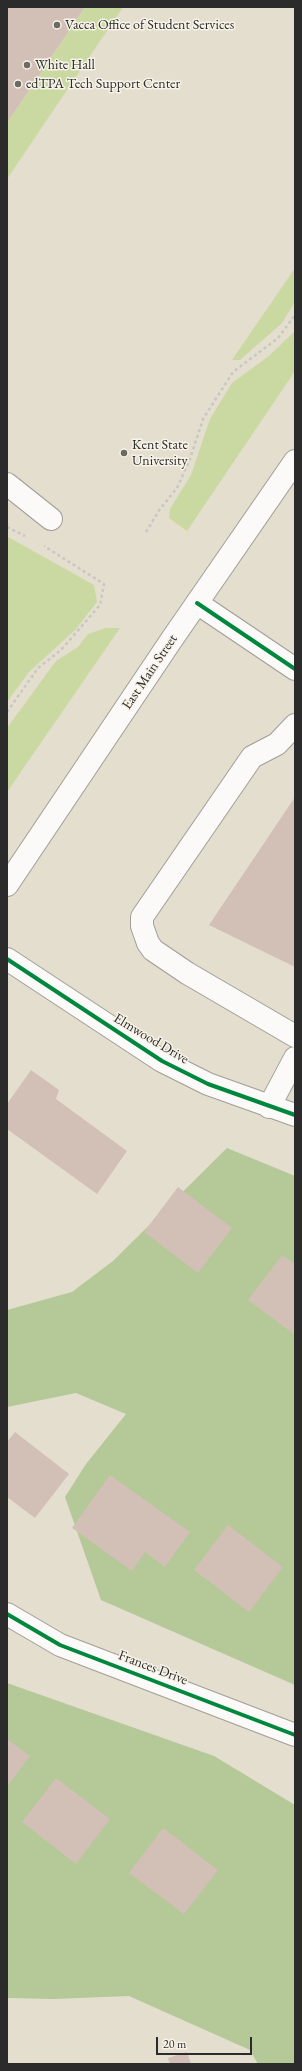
<!DOCTYPE html>
<style>
body{margin:0}
#map{position:relative;width:302px;height:2071px;overflow:hidden;background:#e3dece;font-family:"EB Garamond",serif}
canvas{display:block}
.frame{position:absolute;inset:0;border:8px solid #2b2b2b;pointer-events:none}
.scale{position:absolute;left:156px;top:2037px;width:96px;height:18px;box-sizing:border-box;border:2px solid #2b2b2b;border-top:0;padding-left:5px;font-size:12px;line-height:14px;white-space:nowrap;color:#2b2b2b;-webkit-text-stroke:3px #f7f3e8;paint-order:stroke}
</style>
<div id="map">
<canvas width="302" height="2071"></canvas>
<div class="frame"></div>
<div class="scale">20 m</div>
</div>
<script>
const ctx = document.querySelector('canvas').getContext('2d');
ctx.lineJoin = 'round';
function fill(path, color) { ctx.fillStyle = color; ctx.fill(path, 'evenodd'); }
const poly = rows => new Path2D(rows.map(r => 'M' + r).join(''));
function trace(path, color, width, dash) { ctx.strokeStyle = color; ctx.lineWidth = width; ctx.lineCap = dash ? 'butt' : 'round'; ctx.setLineDash(dash || []); ctx.stroke(path); }
function write(font, color, halo, rows, align = 'center') {
  ctx.font = font + ' "EB Garamond",serif'; ctx.lineWidth = 3; ctx.setLineDash([]); ctx.textBaseline = 'middle'; ctx.strokeStyle = halo; ctx.fillStyle = color; for (const [text, x, y, turn = 0] of rows) {
    ctx.save(); ctx.translate(x, y); ctx.rotate((+turn || 0) * Math.PI / 180); ctx.textAlign = isNaN(turn) ? turn : align; if (halo) ctx.strokeText(text, 0, 0); ctx.fillText(text, 0, 0); ctx.restore();
  }
}
const green = poly([
 [85,7,123,7,7,179,7,123],
 [295,268,295,302,282,323,240,360,232,360],
 [295,331,295,371,187,531,169,518,170,509,191,475,210,419,232,383,269,356],
 [8,537,94,585,97,602,76,629,29,672,7,702],
 [106,628,120,628,7,792,7,728,56,661,78,647,88,634]
]);
const forest = poly([
 [227,1148,295,1176,295,1685,101,1600,65,1497,86,1464,126,1414,76,1393,7,1407,7,1310,72,1292,113,1261],
 [7,1683,214,1756,295,1805,295,2064,258,2064,250,2050,129,1996,54,1999,7,1998]
]);
const building = poly([
 [7,7,85,7,7,123],
 [295,797,295,967,209,925],
 [31,1070,59,1090,56,1099,127,1151,97,1194,7,1129,7,1104],
 [178,1187,232,1228,198,1273,144,1232],
 [282,1255,295,1264,295,1335,248,1300],
 [15,1432,69,1474,35,1518,7,1497,7,1442],
 [110,1475,190,1532,165,1567,145,1552,132,1571,72,1528],
 [228,1525,283,1567,249,1612,194,1570],
 [7,1739,30,1756,7,1787],
 [56,1778,110,1819,76,1864,22,1822],
 [163,1828,218,1870,184,1914,129,1873],
 [187,2052,191,2064,170,2064,168,2058]
]);
const path = poly([
 [7,527,25,536],
 [146,532,160,509,177,488,190,459,203,419,233,372,278,338,295,315],
 [7,712,38,668,61,650,100,605,104,584,44,546]
]);
const minor = poly([
 [7,484,51,519],
 [197,603,295,669],
 [295,725,277,744,252,757,142,917,142,926,148,943,153,950,187,973,295,1036],
 [7,959,162,1061,208,1084,295,1115],
 [269,1107,295,1058],
 [7,1614,60,1645,295,1735]
]);
const major = poly([
 [7,885,170,642,295,461]
]);
const cycleway = poly([
 [197,603,295,669],
 [7,959,162,1061,208,1084,295,1115],
 [7,1614,60,1645,295,1735]
]);
const markers = [
 [57,25,4,"#6b6a64"],
 [27,65,4,"#6b6a64"],
 [18,84,4,"#6b6a64"],
 [124,453,4,"#6b6a64"]
];
const poiNames = [
 ["Vacca Office of Student Services",65,25],
 ["White Hall",35,65],
 ["edTPA Tech Support Center",26,84],
 ["Kent State",132,445],
 ["University",132,461]
];
const streetNames = [
 ["East Main Street",150,672,-56],
 ["Elmwood Drive",151,1039,31],
 ["Frances Drive",153,1668,21]
];
fill(green, '#c9d9a1');
fill(forest, '#b4c898');
fill(building, '#d2c0b6');
trace(minor, '#a09e95', 24);
trace(major, '#a09e95', 24);
trace(path, '#c8c7c4', 2.5, [3, 3]);
trace(minor, '#fbfaf8', 22);
trace(major, '#fbfaf8', 22);
trace(cycleway, '#00873e', 4);
for (const [x, y, r, color] of markers) { const dot = new Path2D(); dot.arc(x, y, r, 0, 2 * Math.PI); ctx.fillStyle = color; ctx.fill(dot); trace(dot, '#f7f3e8', 1.5); }
write('14px', '#2b2b2b', '#f7f3e8', poiNames, 'left');
write('14px', '#2b2b2b', '#f7f3e8', streetNames);
</script>
